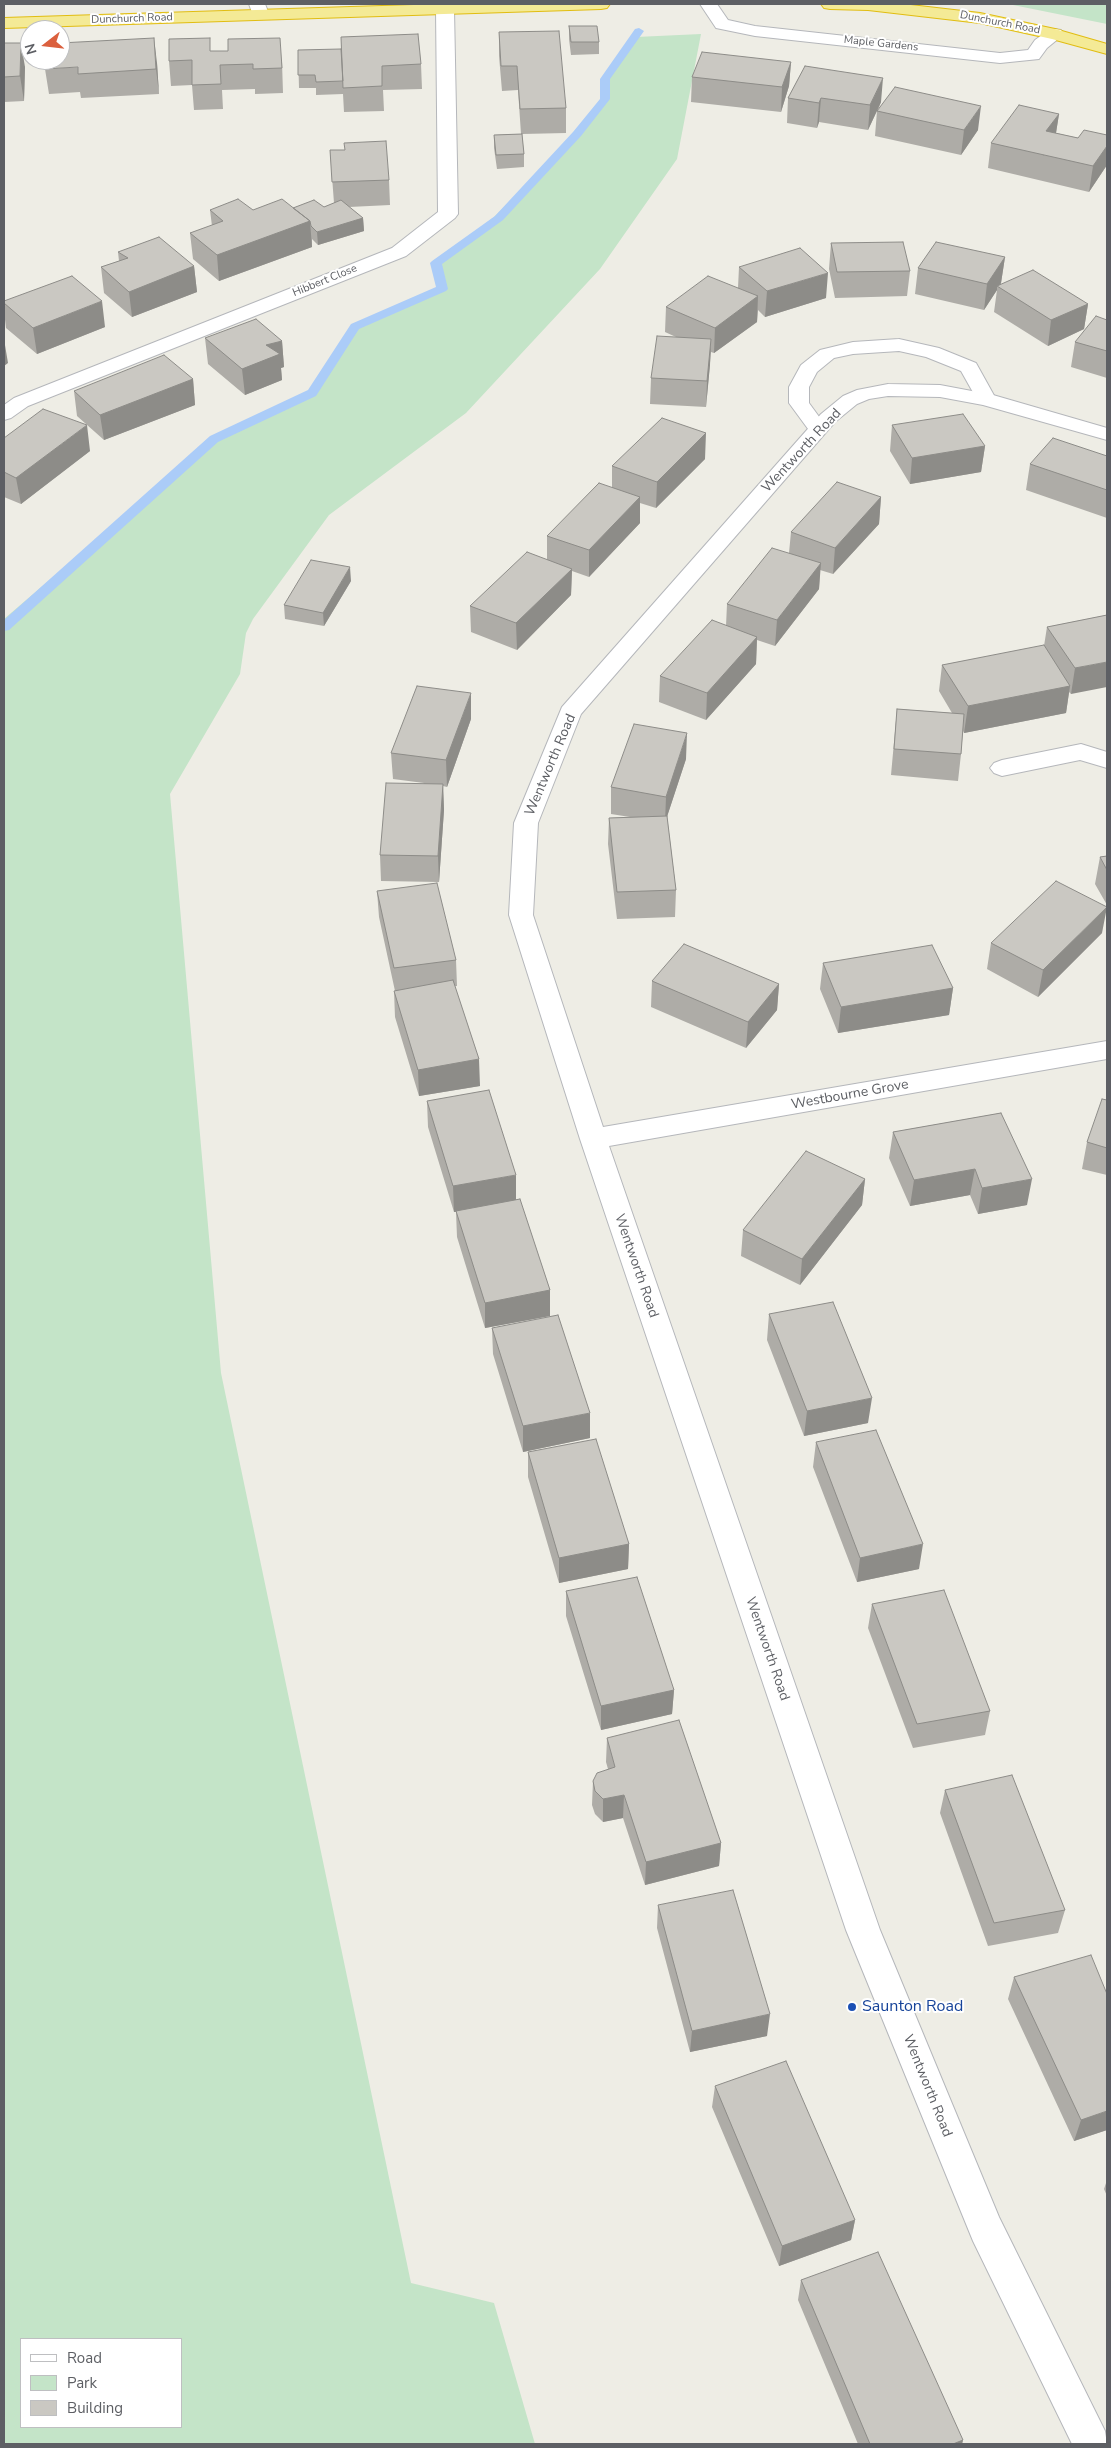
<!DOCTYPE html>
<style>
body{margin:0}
#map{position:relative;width:1111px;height:2448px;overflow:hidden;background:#eeede5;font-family:"Nunito Sans",sans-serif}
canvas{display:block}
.frame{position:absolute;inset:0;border:5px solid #5d5f64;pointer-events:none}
.legend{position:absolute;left:20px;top:2338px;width:162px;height:90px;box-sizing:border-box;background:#fff;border:1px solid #bebfc1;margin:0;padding:6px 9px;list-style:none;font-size:15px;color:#5d5f64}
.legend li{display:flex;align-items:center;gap:10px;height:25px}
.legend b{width:25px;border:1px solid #bebfc1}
.north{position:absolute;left:20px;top:20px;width:50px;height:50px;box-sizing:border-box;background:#fff;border:1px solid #bebfc1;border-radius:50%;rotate:254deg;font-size:14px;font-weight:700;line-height:20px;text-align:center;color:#5d5f64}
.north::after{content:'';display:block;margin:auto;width:18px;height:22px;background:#db603e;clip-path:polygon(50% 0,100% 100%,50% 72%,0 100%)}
</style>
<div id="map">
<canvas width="1111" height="2448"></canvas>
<div class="frame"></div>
<ul class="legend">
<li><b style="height:6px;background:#fff"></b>Road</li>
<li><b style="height:14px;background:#c4e4c8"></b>Park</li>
<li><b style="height:14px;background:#cac8c2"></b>Building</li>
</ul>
<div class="north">N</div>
</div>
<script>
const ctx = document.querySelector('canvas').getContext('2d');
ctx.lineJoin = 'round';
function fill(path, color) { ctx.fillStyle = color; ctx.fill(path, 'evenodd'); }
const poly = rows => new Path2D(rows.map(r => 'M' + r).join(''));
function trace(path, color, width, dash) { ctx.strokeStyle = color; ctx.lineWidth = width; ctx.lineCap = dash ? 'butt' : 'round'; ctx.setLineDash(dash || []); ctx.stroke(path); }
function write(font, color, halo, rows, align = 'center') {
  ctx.font = font + ' "Nunito Sans",sans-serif'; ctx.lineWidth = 4; ctx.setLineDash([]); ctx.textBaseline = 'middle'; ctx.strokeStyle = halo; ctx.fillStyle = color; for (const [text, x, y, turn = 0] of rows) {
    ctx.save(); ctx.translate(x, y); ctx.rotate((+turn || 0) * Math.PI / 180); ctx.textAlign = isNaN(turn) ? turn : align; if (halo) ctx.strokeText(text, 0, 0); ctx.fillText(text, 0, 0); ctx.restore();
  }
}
const green = poly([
 [1008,4,1107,4,1107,24],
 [701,34,677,159,600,269,466,413,329,515,253,619,246,633,240,674,170,794,221,1373,411,2283,494,2303,535,2444,4,2444,4,619,215,438,309,394,355,327,443,290,433,264,494,217,577,134,605,99,605,79,636,37],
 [21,2339,181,2339,181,2427,21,2427]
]);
const stream = poly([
 [639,28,644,31,610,79,610,99,581,136,503,220,442,264,448,289,446,291,359,329,316,396,218,442,9,630,4,631,4,620,210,436,308,390,351,324,436,287,430,263,432,261,495,216,573,132,600,99,600,79,635,29,639,28]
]);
const lane = poly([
 [899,339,939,348,976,363,996,399,993,403,986,405,979,403,961,371,926,357,899,351,853,354,834,358,817,372,809,387,809,403,828,429,825,433,818,435,811,433,789,403,789,387,801,365,820,350,853,342,899,339]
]);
const street = poly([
 [249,4,265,4,269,14,266,18,260,19,254,18,249,4],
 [445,4,451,5,454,9,458,214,455,218,406,256,28,406,11,418,4,420,4,405,14,398,392,248,438,212,436,9,439,5,445,4],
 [700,4,717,4,728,20,755,26,1000,53,1028,50,1035,40,1049,30,1055,29,1061,30,1064,34,1047,48,1039,59,1000,63,755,36,716,28,700,4],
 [888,384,940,385,993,395,1107,428,1107,440,983,405,940,397,888,396,869,399,857,404,835,422,581,714,538,823,533,915,603,1127,1107,1041,1107,1059,609,1146,880,1930,999,2217,1105,2431,1107,2444,1072,2444,973,2241,846,1930,580,1139,509,915,514,823,562,707,821,414,843,396,857,390,888,384],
 [1081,744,1107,752,1107,768,1080,760,1002,776,994,773,990,768,994,763,1002,760,1081,744]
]);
const highway = poly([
 [445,4,610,4,607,8,601,9,4,28,4,18,445,4],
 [821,4,902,4,980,13,1055,29,1107,44,1107,54,1052,39,980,23,868,10,830,9,824,8,821,4]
]);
const wall = poly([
 [569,26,599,42,599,54,571,55,569,39],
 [499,32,566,108,566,133,522,134,524,154,524,167,497,169,494,148,494,135,521,134,518,90,502,91,499,56],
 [4,43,25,67,24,101,4,102],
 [298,50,421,64,422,89,383,90,384,111,344,112,343,94,316,95,316,88,299,88],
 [212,51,282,62,283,93,255,94,255,89,222,90,223,109,194,110,192,85,171,86,169,61],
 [791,62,789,86,781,112,691,102,692,77],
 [157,63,159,94,81,98,80,92,49,94,45,69],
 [805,66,881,102,878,110,978,130,961,155,875,136,877,111,868,130,819,122,817,128,787,123,788,98],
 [1059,114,1056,133,1078,138,1107,135,1107,165,1089,192,988,168,991,143],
 [330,150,389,180,390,205,349,207,363,218,364,231,318,245,312,239,312,247,219,281,193,259,190,233,212,226,210,210,253,210,324,207,334,203],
 [831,243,910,271,907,296,835,298,829,269],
 [118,252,194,266,197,292,132,317,104,293,101,267,119,261],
 [1005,257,1001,283,1000,285,1088,304,1084,329,1048,346,994,312,997,290,984,310,915,294,918,268],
 [739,267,826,298,765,317,758,310,757,322,714,353,711,352,706,407,650,404,651,378,676,337,665,332,666,307,738,288],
 [4,301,105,327,37,354,6,328,4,311],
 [1107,320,1107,378,1071,367,1075,342],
 [205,338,282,341,284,367,281,368,282,380,245,395,208,364],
 [193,379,195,405,104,440,77,416,74,391],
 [892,425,985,446,981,472,910,484,890,451],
 [4,438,90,451,21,504,4,497],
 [1107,456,1107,518,1026,490,1030,464],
 [705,459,656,508,640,503,640,523,589,577,572,571,571,595,517,650,471,632,470,606,547,560,547,536,612,487,612,466],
 [881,497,879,524,833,574,820,570,819,589,775,646,757,640,756,664,706,720,659,702,660,676,726,626,727,604,789,553,791,532],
 [351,581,324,626,285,619,284,605],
 [1107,615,1071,694,1069,692,1066,713,964,733,963,731,961,754,958,781,891,775,897,709,952,713,939,691,942,665,1044,646,1047,627],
 [471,719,447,787,443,786,444,810,439,882,381,881,380,855,424,783,393,779,391,753],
 [686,759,667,816,676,890,675,917,617,919,608,844,609,818,630,817,611,814,611,787],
 [1107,856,1107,905,1095,884,1100,857],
 [377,891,456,960,457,986,455,986,480,1086,419,1096,395,1017,394,991,395,991,379,917],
 [1102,933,1038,997,987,969,991,943],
 [823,963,953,988,949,1015,838,1033,820,989],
 [652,981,779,984,777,1010,746,1048,651,1007],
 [1107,1100,1107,1175,1082,1169,1087,1142],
 [427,1101,516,1200,550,1290,550,1316,485,1328,457,1237,456,1212,454,1212,428,1127],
 [1001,1113,1027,1205,978,1214,970,1195,910,1206,889,1158,893,1132],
 [865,1179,862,1205,800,1285,741,1256,743,1230],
 [769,1314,868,1423,804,1436,767,1340],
 [492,1328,590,1438,523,1452,493,1354],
 [816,1442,919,1569,857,1582,813,1467],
 [528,1452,629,1544,628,1569,559,1583,528,1477],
 [566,1591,674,1690,672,1714,601,1730,566,1616],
 [872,1604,990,1711,985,1735,913,1748,868,1628],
 [607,1738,721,1843,719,1866,645,1885,623,1818,603,1822,595,1814,592,1805,593,1781,608,1769,606,1762],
 [945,1790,1065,1910,1058,1933,988,1946,940,1813],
 [658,1905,767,2036,690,2052,657,1928],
 [1014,1977,1107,2130,1074,2141,1008,1999],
 [715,2086,855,2220,851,2240,779,2266,712,2107],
 [1107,2180,1107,2196,1104,2189],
 [801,2280,963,2440,962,2444,858,2444,798,2300]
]);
const shadedWall = poly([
 [154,38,157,63,159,94,156,69],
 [21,43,25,67,24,101,20,76],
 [791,62,789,86,781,112,782,87],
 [883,78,881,102,868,130,870,105],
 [821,98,819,122,817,128,819,103],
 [981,106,978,130,961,155,964,130],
 [1059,114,1055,139,1043,156,1046,131],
 [1107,146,1107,165,1089,192,1093,166],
 [363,218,364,231,318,245,317,232],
 [310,221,312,247,219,281,217,255],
 [1005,257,1001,283,999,287,997,286,997,290,984,310,987,284],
 [194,266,197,292,132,317,129,292],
 [828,273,826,298,765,317,767,291],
 [758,296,757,322,714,353,715,328],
 [102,301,105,327,37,354,33,328],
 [1088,304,1084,329,1048,346,1051,320],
 [4,339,8,363,4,366],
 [711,339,710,365,706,407,707,381],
 [282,341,284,367,281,368,282,380,245,395,242,369,266,345],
 [193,379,195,405,104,440,100,415],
 [87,425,90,451,21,504,16,478],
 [706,433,705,459,656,508,657,482],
 [985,446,981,472,910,484,912,458],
 [640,497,640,523,589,577,589,550],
 [881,497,879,524,833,574,835,548],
 [821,563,819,589,775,646,777,620],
 [350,567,351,581,324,626,323,613],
 [572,569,571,595,517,650,516,623],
 [757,637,756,664,706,720,707,693],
 [1107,662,1107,687,1071,694,1075,668],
 [1070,686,1066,713,964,733,968,706],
 [471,693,471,719,447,787,446,760],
 [687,733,686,759,665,823,666,797],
 [443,784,444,810,439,882,438,856],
 [1107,907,1102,933,1038,997,1043,970],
 [779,984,777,1010,746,1048,748,1022],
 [953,988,949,1015,838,1033,841,1007],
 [479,1059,480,1086,419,1096,418,1070],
 [975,1169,970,1195,910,1206,914,1180],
 [516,1175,516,1201,454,1212,453,1186],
 [865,1179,862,1205,800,1285,802,1259],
 [1032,1179,1027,1205,978,1214,982,1188],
 [550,1290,550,1316,485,1328,485,1303],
 [872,1398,868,1423,804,1436,807,1411],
 [590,1413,590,1438,523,1452,523,1426],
 [629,1544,628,1569,559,1583,559,1558],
 [923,1544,919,1569,857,1582,860,1558],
 [674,1690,672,1714,601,1730,601,1706],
 [624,1795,623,1818,603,1822,603,1799],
 [721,1843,719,1866,645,1885,646,1862],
 [770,2014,767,2036,690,2052,692,2031],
 [1107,2111,1107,2130,1074,2141,1081,2120],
 [855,2220,851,2240,779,2266,782,2246],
 [963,2440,962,2444,953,2444]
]);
const building = poly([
 [569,26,597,26,599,42,571,42,569,26],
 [559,31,566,108,520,109,517,66,501,66,499,32,559,31],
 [418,34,421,64,382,66,382,86,343,88,341,37,418,34],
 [154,38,156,69,78,74,78,67,45,69,45,60,60,60,60,43,154,38],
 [210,38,210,51,228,51,228,39,280,38,282,68,253,69,253,64,220,65,221,84,192,85,192,60,169,61,169,39,210,38],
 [4,43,21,43,20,76,4,77,4,43],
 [341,49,343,81,316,82,315,75,298,75,298,50,341,49],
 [702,52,791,62,782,87,692,77,702,52],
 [805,66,883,78,870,105,821,98,819,103,788,98,805,66],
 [895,87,981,106,964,130,877,111,895,87],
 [1019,105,1059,114,1046,131,1078,138,1084,130,1107,135,1107,146,1093,166,991,143,1019,105],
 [522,134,524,154,496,155,494,135,522,134],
 [386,141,389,180,332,182,330,150,345,150,344,143,386,141],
 [238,199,253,210,282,199,310,221,217,255,190,233,223,221,210,210,238,199],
 [314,200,324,207,341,200,363,218,317,232,311,226,310,221,293,208,314,200],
 [159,237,194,266,129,292,101,267,128,258,118,252,159,237],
 [903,242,910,271,837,272,831,243,903,242],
 [936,242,1005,257,987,284,918,268,936,242],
 [800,248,828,273,767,291,739,267,800,248],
 [1033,270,1088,304,1051,320,997,286,1033,270],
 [72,276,102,301,33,328,4,303,4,301,72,276],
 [708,276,758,296,715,328,666,307,708,276],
 [1096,316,1107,320,1107,351,1075,342,1096,316],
 [256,319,282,341,266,345,280,354,242,369,205,338,256,319],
 [657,336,711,339,707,381,651,378,657,336],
 [164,355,193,379,100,415,74,391,164,355],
 [43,409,87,425,16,478,4,472,4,438,43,409],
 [963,414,985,446,912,458,892,425,963,414],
 [662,418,706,433,657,482,612,466,662,418],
 [1053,438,1107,456,1107,490,1030,464,1053,438],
 [837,482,881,497,835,548,791,532,837,482],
 [599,483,640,497,589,550,547,536,599,483],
 [772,548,821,563,777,620,727,604,772,548],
 [527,552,572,569,516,623,470,606,527,552],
 [311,560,350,567,323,613,284,605,311,560],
 [1107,615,1107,662,1075,668,1047,627,1107,615],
 [712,620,757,637,707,693,660,676,712,620],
 [1044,645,1070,686,968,706,942,665,1044,645],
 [417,686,471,693,446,760,391,753,417,686],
 [897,709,964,714,961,754,894,749,897,709],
 [634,724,687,733,666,797,611,787,634,724],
 [386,783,443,784,438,856,380,855,386,783],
 [667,816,676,890,617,892,609,818,667,816],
 [1107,856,1107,870,1100,857,1107,856],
 [1056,881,1107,907,1043,970,991,943,1056,881],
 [437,883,456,960,394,968,377,891,437,883],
 [684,944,779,984,748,1022,652,981,684,944],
 [932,945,953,988,841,1007,823,963,932,945],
 [453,980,479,1059,418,1070,394,991,453,980],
 [489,1090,516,1175,453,1186,427,1101,489,1090],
 [1102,1099,1107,1100,1107,1148,1087,1142,1102,1099],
 [1001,1113,1032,1179,982,1188,975,1169,914,1180,893,1132,1001,1113],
 [806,1151,865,1179,802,1259,743,1230,806,1151],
 [520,1199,550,1290,485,1303,456,1211,520,1199],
 [833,1302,872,1398,807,1411,769,1314,833,1302],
 [558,1315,590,1413,523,1426,492,1328,558,1315],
 [876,1430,923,1544,860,1558,816,1442,876,1430],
 [596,1439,629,1544,559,1558,528,1452,596,1439],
 [637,1577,674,1690,601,1706,566,1591,637,1577],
 [944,1590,990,1711,917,1724,872,1604,944,1590],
 [679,1720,721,1843,646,1862,624,1795,603,1799,595,1791,593,1781,597,1773,615,1767,607,1738,679,1720],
 [1012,1775,1065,1910,994,1923,945,1790,1012,1775],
 [733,1890,770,2014,692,2031,658,1905,733,1890],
 [1091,1955,1107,1994,1107,2111,1081,2120,1014,1977,1091,1955],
 [786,2061,855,2220,782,2246,715,2086,786,2061],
 [878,2252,963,2440,953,2444,870,2444,801,2280,878,2252]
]);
const markers = [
 [852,2007,5,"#1a4fb4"]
];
const farStreetnames = [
 ["Dunchurch Road",132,19,-2],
 ["Dunchurch Road",1000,23,11],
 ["Maple Gardens",881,44,6],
 ["Hibbert Close",325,281,-22]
];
const streetNames = [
 ["Wentworth Road",802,451,-47],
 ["Wentworth Road",551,765,-67],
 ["Westbourne Grove",850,1095,-10],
 ["Wentworth Road",636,1266,71],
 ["Wentworth Road",767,1649,71],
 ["Wentworth Road",927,2086,68]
];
const nearTransitnames = [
 ["Saunton Road",862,2007]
];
fill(green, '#c4e4c8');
fill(stream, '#abccf8');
trace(lane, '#b5b7bb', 2);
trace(street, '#b5b7bb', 2);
trace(highway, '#e1bd12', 2);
fill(lane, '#fff');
fill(street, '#fff');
fill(highway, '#f4ea96');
fill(wall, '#aeaca7');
fill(shadedWall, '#8d8c88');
fill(building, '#cac8c2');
trace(building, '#8d8c88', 1);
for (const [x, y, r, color] of markers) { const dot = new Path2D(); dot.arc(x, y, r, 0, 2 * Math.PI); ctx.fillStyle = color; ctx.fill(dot); trace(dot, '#fff', 2); }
write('11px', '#5d5f64', '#fff', farStreetnames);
write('14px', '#5d5f64', '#fff', streetNames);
write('16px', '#164399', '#fff', nearTransitnames, 'left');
</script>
